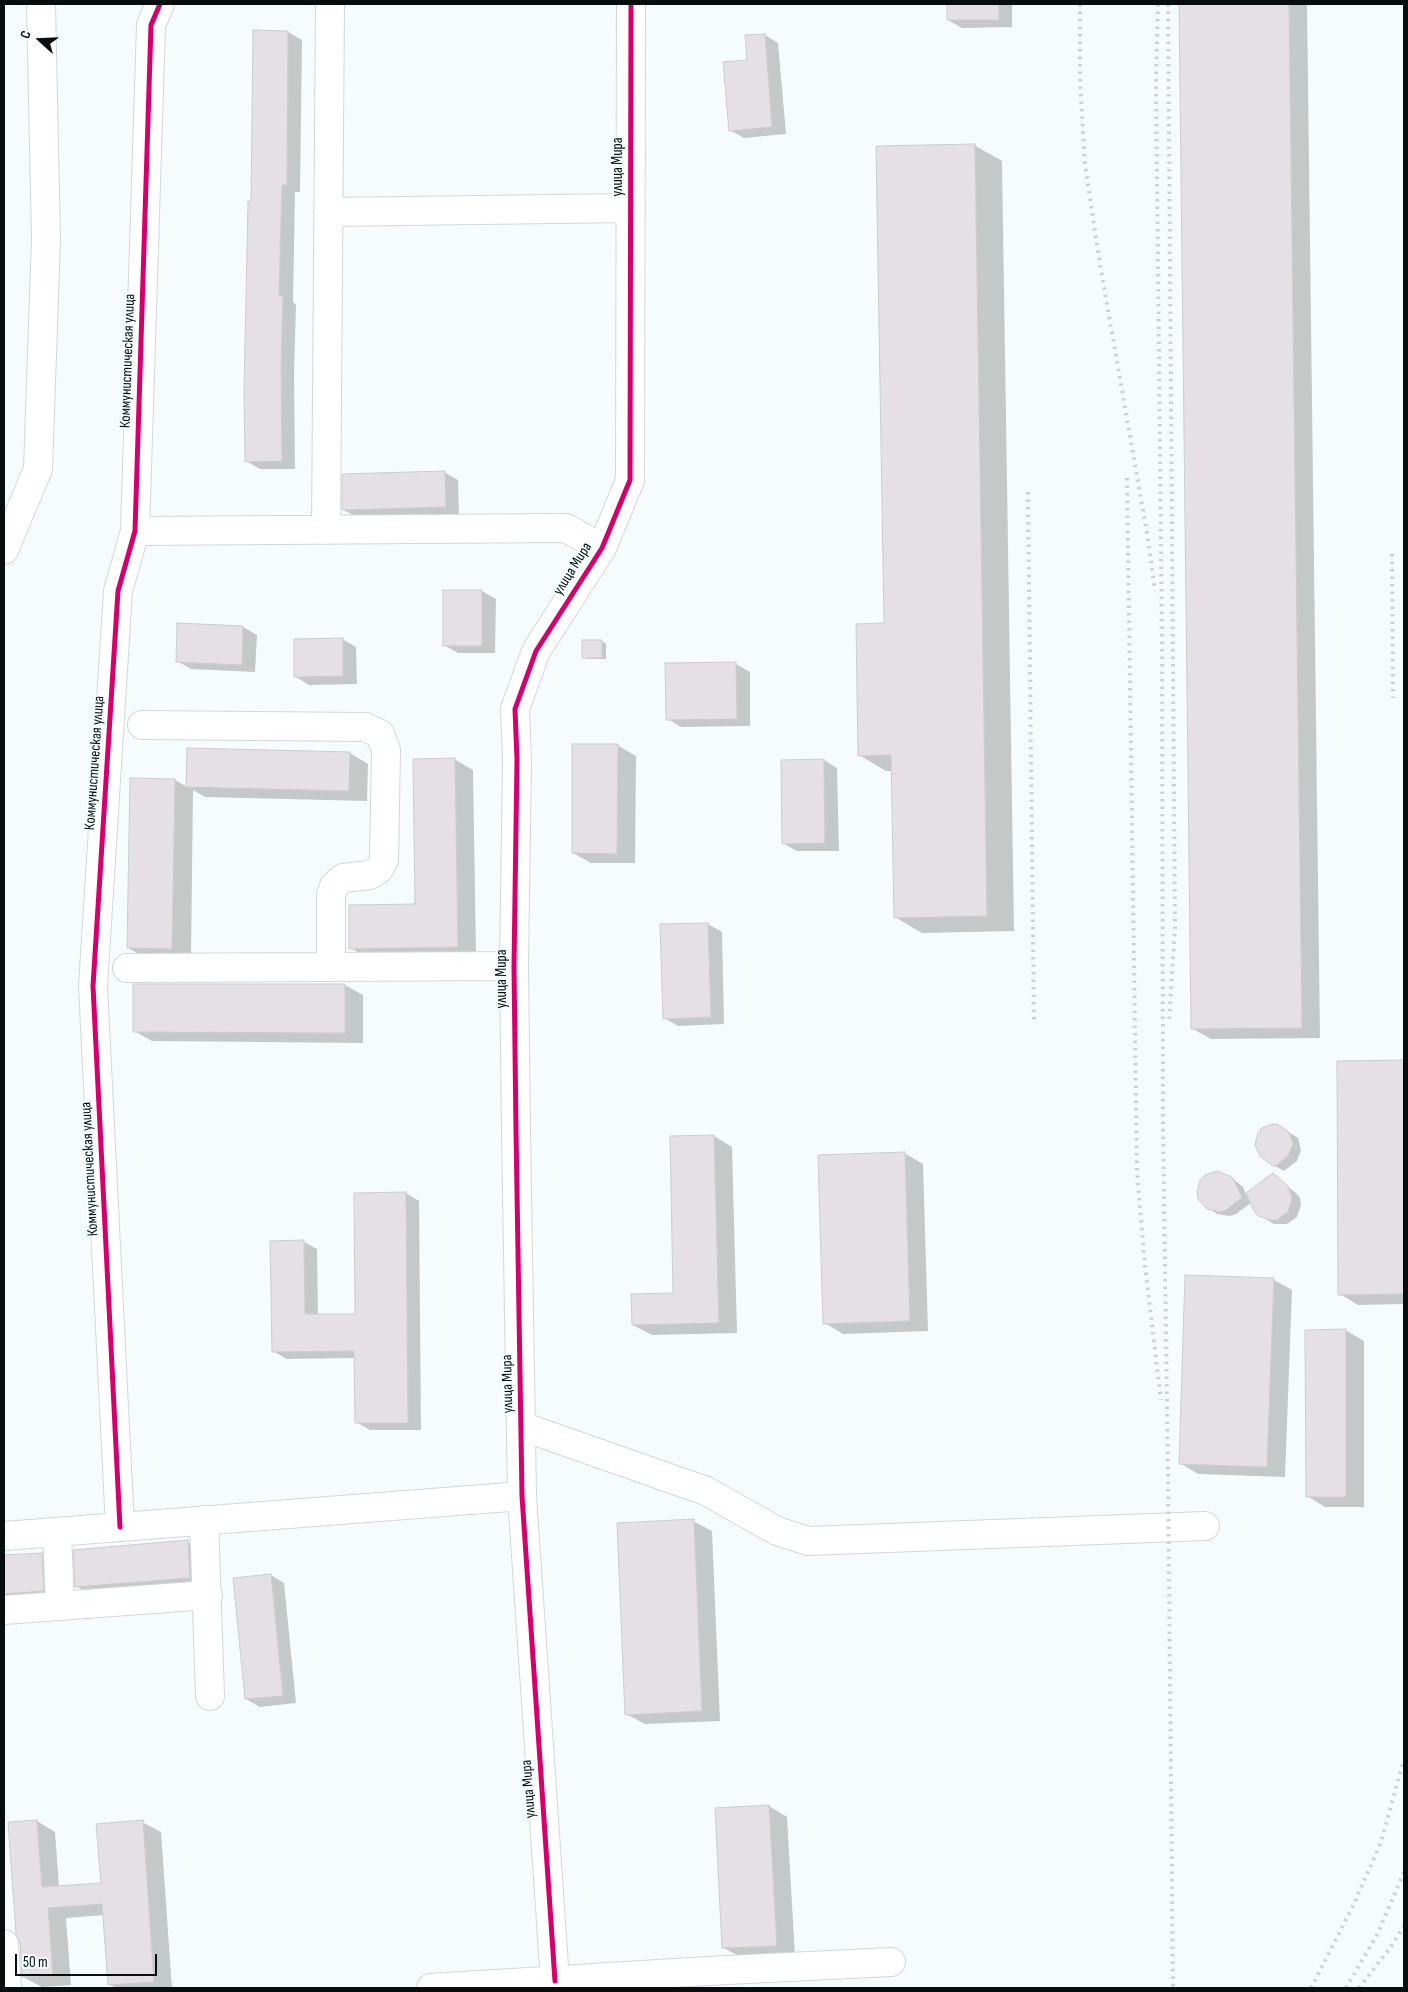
<!DOCTYPE html>
<meta charset="utf-8">
<style>
body{margin:0}
#map{position:relative;width:1408px;height:1992px;overflow:hidden;background:#f6fcfb;font-family:"Sofia Sans Condensed",sans-serif}
canvas{display:block}
.frame{position:absolute;inset:0;border:5px solid #080e0d;pointer-events:none}
.north{position:absolute;left:15px;top:15px;width:50px;height:50px;-webkit-text-stroke:4px #f3fffc;paint-order:stroke;rotate:290deg;font-size:14px;font-weight:700;line-height:20px;text-align:center;color:#080e0d}
.north::after{content:'';display:block;margin:auto;width:18px;height:22px;background:#080e0d;clip-path:polygon(50% 0,100% 100%,50% 72%,0 100%)}
.scale{position:absolute;left:15px;top:1954px;width:142px;height:22px;box-sizing:border-box;border:2px solid #080e0d;border-top:0;padding-left:6px;font-size:15px;line-height:18px;white-space:nowrap;color:#080e0d;-webkit-text-stroke:4px #f3fffc;paint-order:stroke}
</style>
<div id="map">
<canvas width="1408" height="1992"></canvas>
<div class="frame"></div>
<div class="north">С</div>
<div class="scale">50 m</div>
</div>
<script>
const ctx = document.querySelector('canvas').getContext('2d');
ctx.lineJoin = 'round';
function fill(path, color) { ctx.fillStyle = color; ctx.fill(path, 'evenodd'); }
const poly = rows => new Path2D(rows.map(r => 'M' + r).join(''));
function trace(path, color, width, dash) { ctx.strokeStyle = color; ctx.lineWidth = width; ctx.lineCap = dash ? 'butt' : 'round'; ctx.setLineDash(dash || []); ctx.stroke(path); }
function write(font, color, halo, rows, align = 'center') {
  ctx.font = font + ' "Sofia Sans Condensed",sans-serif'; ctx.lineWidth = 4; ctx.setLineDash([]); ctx.textBaseline = 'middle'; ctx.strokeStyle = halo; ctx.fillStyle = color; for (const [text, x, y, turn = 0] of rows) {
    ctx.save(); ctx.translate(x, y); ctx.rotate((+turn || 0) * Math.PI / 180); ctx.textAlign = isNaN(turn) ? turn : align; if (halo) ctx.strokeText(text, 0, 0); ctx.fillText(text, 0, 0); ctx.restore();
  }
}
const shadow = poly([
 [948,4,1012,4,1012,27,962,28,948,20],
 [1180,4,1307,4,1320,1038,1211,1039,1193,1029],
 [255,31,288,32,302,40,300,192,295,192,293,302,296,305,294,374,295,469,260,469,246,461],
 [765,35,778,43,786,134,744,138,730,130,748,61],
 [974,145,1002,161,1014,931,922,933,895,917,893,771,886,771,859,755],
 [444,472,458,480,459,515,357,517,343,510],
 [482,591,496,599,495,653,458,653,444,645],
 [243,627,257,635,255,672,191,669,177,661],
 [342,639,356,647,357,684,309,685,296,677],
 [602,641,606,644,606,659,587,659,583,657],
 [736,664,750,672,750,726,681,727,668,719],
 [617,745,636,756,635,863,591,863,573,853],
 [350,753,368,764,367,801,205,797,193,790,191,959,146,958,128,948,175,780,187,787],
 [454,759,473,770,476,957,369,959,351,948,416,906],
 [824,760,837,768,839,851,797,851,784,844],
 [708,924,722,932,724,1024,678,1026,664,1018],
 [345,985,363,995,363,1043,152,1041,134,1031],
 [1404,1061,1404,1304,1358,1305,1340,1294],
 [1279,1126,1298,1138,1301,1150,1297,1161,1284,1171,1275,1166],
 [714,1136,732,1147,737,1333,652,1335,633,1325,675,1295,671,1138],
 [904,1153,923,1164,928,1331,843,1334,825,1323],
 [1273,1175,1296,1193,1300,1198,1301,1205,1297,1217,1287,1224,1274,1224,1264,1218,1252,1202,1236,1214,1230,1216,1217,1214,1208,1208,1233,1179,1243,1187,1246,1194],
 [406,1193,419,1201,421,1430,370,1430,356,1422,356,1358,287,1359,273,1351,304,1242,317,1249,318,1315,356,1315],
 [1187,1276,1274,1280,1292,1290,1285,1477,1198,1474,1180,1463],
 [1345,1330,1364,1341,1364,1507,1325,1507,1307,1496],
 [693,1521,712,1531,720,1721,645,1724,626,1714],
 [188,1542,202,1550,204,1585,90,1594,76,1586,75,1551],
 [41,1554,55,1562,57,1599,4,1602,4,1556],
 [271,1575,284,1583,296,1703,260,1707,246,1699],
 [769,1806,787,1817,795,1956,742,1958,724,1948],
 [37,1821,55,1832,59,1887,102,1884,142,1822,161,1832,172,1988,116,1988,110,1984,105,1915,66,1918,71,1985,42,1987,23,1977]
]);
const building = poly([
 [947,4,999,4,999,20,947,20,947,4],
 [1179,4,1289,4,1302,1028,1191,1029,1179,4],
 [253,30,288,31,287,185,282,185,279,295,283,296,281,366,282,461,245,462,244,391,248,201,251,201,253,30],
 [765,34,772,127,729,131,723,62,747,60,745,35,765,34],
 [975,144,987,916,894,918,891,755,858,756,856,624,884,623,876,146,975,144],
 [445,471,446,507,342,510,342,474,445,471],
 [443,590,482,590,482,646,443,646,443,590],
 [177,623,243,626,242,665,176,662,177,623],
 [343,638,343,676,294,677,294,639,343,638],
 [582,640,602,640,602,658,582,658,582,640],
 [736,662,737,719,666,720,665,663,736,662],
 [572,744,618,744,617,854,572,853,572,744],
 [187,748,350,752,349,791,186,787,187,748],
 [455,758,458,947,349,949,349,905,415,904,413,759,455,758],
 [824,759,825,843,782,844,781,760,824,759],
 [130,778,175,779,172,949,127,948,130,778],
 [708,923,711,1017,663,1019,660,924,708,923],
 [133,984,345,984,345,1033,133,1032,133,984],
 [1404,1060,1404,1294,1338,1295,1337,1061,1404,1060],
 [1273,1124,1279,1125,1289,1132,1293,1144,1288,1156,1274,1167,1260,1156,1255,1145,1258,1133,1262,1128,1273,1124],
 [714,1135,719,1323,632,1325,631,1294,673,1293,670,1136,714,1135],
 [905,1152,910,1321,823,1324,818,1155,905,1152],
 [1217,1171,1230,1176,1234,1180,1242,1198,1226,1210,1220,1212,1207,1209,1198,1199,1197,1192,1200,1180,1205,1175,1217,1171],
 [1273,1173,1288,1186,1292,1199,1288,1212,1277,1220,1270,1220,1258,1216,1254,1211,1246,1193,1273,1173],
 [406,1192,408,1423,355,1423,354,1351,272,1352,270,1241,304,1240,305,1314,355,1314,354,1193,406,1192],
 [1185,1275,1274,1278,1267,1467,1179,1464,1185,1275],
 [1346,1329,1346,1497,1306,1497,1305,1330,1346,1329],
 [694,1519,702,1711,625,1715,617,1523,694,1519],
 [188,1540,190,1578,75,1587,73,1550,188,1540],
 [42,1553,44,1591,4,1594,4,1555,42,1553],
 [271,1574,283,1696,245,1699,233,1578,271,1574],
 [769,1805,777,1946,722,1948,715,1808,769,1805],
 [37,1820,42,1887,101,1883,96,1824,143,1820,154,1982,108,1985,102,1904,48,1908,53,1975,22,1977,20,1943,16,1934,8,1822,37,1820]
]);
const minor = poly([
 [328,212,631,208],
 [326,530,330,4],
 [135,531,566,528,602,548],
 [4,550,38,469,46,239,41,4],
 [142,725,365,727,380,734,386,750,384,860,379,869,370,875,343,878,334,886,331,895,331,967],
 [127,968,514,966],
 [521,1426,706,1491,777,1531,808,1541,1205,1526],
 [204,1520,210,1696],
 [120,1527,93,986,118,591,135,531,151,25,160,4],
 [57,1532,60,1606],
 [4,1536,522,1496],
 [4,1610,208,1595],
 [4,1944,7,1988],
 [555,1981,522,1496,516,1130,514,966,517,760,515,709,536,651,602,548,630,480,631,4],
 [431,1988,707,1971,891,1962]
]);
const rail = poly([
 [1080,4,1080,80,1085,165,1100,264,1148,539,1155,591],
 [1158,4,1156,80,1162,636,1163,1125,1168,1472,1173,1988],
 [1168,4,1175,927,1169,1023],
 [1127,478,1137,1172,1145,1266,1161,1400],
 [1028,492,1034,1024],
 [1392,554,1393,698],
 [1311,1988,1353,1906,1381,1842,1404,1759],
 [1346,1988,1377,1935,1404,1872],
 [1359,1988,1390,1948,1404,1926]
]);
const cycleway = poly([
 [120,1527,93,986,118,591,135,531,151,25,160,4],
 [555,1981,522,1496,516,1130,514,966,517,760,515,709,536,651,602,548,630,480,631,4]
]);
const streetNames = [
 ["улица Мира",618,167,-90],
 ["Коммунистическая улица",128,361,-88],
 ["улица Мира",573,569,-58],
 ["Коммунистическая улица",95,763,-86],
 ["улица Мира",502,979,-90],
 ["Коммунистическая улица",90,1169,-93],
 ["улица Мира",508,1384,-91],
 ["улица Мира",529,1789,-94]
];
fill(shadow, '#0003');
fill(building, '#e4e0e4');
trace(building, '#cccccd', 1);
trace(minor, '#d2d8d7', 30);
trace(minor, '#fefffe', 28);
trace(rail, '#cfd2d0', 4, [2.5, 5]);
trace(cycleway, '#d6006c', 5);
write('15px', '#080e0d', '#f3fffc', streetNames);
</script>
